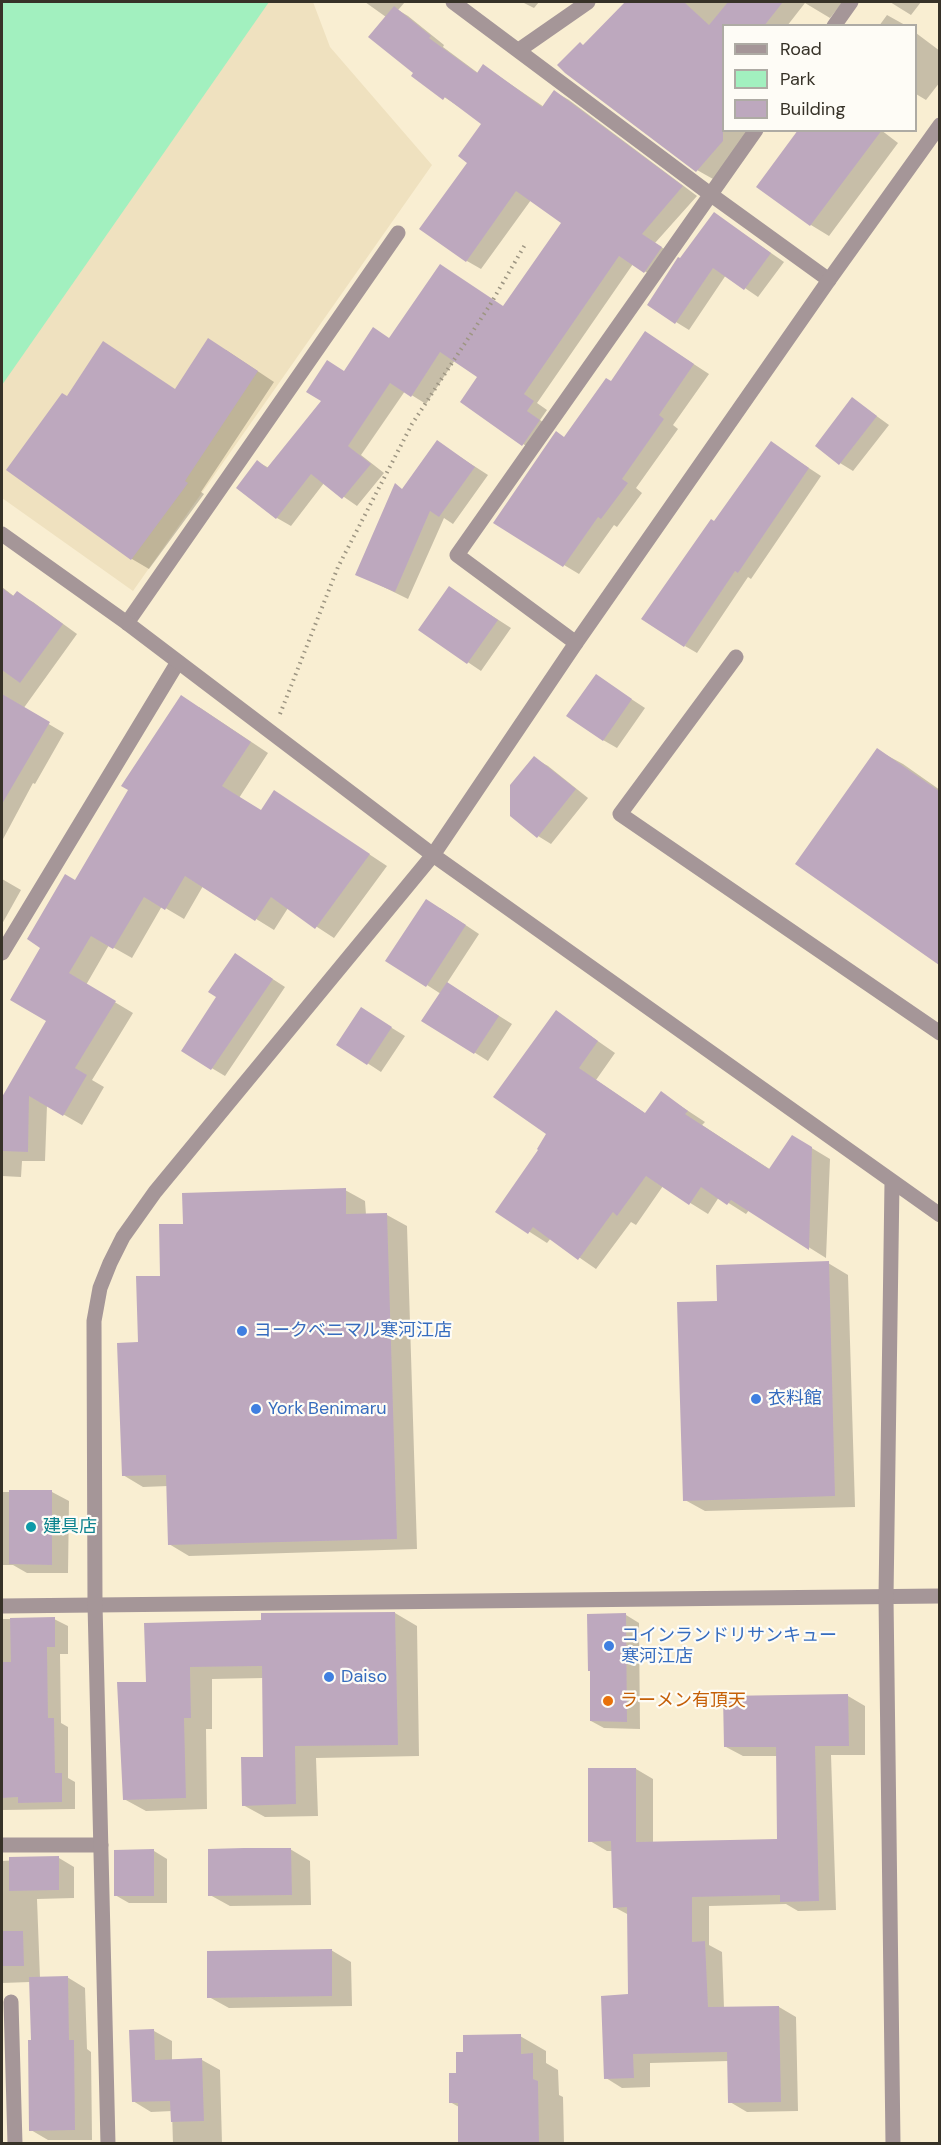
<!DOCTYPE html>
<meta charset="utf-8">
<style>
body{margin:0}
#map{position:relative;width:941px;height:2145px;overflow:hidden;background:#f9eed2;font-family:"DM Sans",sans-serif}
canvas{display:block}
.frame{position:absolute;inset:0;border:3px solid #373228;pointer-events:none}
.legend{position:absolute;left:722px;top:24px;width:195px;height:108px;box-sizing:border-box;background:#fefcf6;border:2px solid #aeaba4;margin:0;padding:8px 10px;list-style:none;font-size:18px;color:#373228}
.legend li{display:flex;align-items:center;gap:12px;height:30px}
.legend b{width:30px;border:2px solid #aeaba4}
</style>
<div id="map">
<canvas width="941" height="2145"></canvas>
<div class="frame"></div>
<ul class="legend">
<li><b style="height:8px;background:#a59698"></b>Road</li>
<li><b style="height:16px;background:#a2f0bf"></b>Park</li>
<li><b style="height:16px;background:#bda8be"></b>Building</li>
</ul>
</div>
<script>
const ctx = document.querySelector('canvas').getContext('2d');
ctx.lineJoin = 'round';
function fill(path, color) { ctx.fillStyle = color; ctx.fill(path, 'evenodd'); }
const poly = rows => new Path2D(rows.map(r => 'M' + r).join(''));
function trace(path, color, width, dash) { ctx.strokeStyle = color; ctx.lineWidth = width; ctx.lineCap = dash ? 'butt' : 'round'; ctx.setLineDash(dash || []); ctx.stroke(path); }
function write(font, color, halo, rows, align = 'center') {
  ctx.font = font + ' "DM Sans","Noto Sans JP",sans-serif'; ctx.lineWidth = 4.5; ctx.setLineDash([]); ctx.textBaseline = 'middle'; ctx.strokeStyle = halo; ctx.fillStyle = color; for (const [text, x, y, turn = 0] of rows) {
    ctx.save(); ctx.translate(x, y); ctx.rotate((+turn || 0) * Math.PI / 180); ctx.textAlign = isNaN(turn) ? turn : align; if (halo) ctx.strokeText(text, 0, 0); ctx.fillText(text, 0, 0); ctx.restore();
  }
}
const built = poly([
 [2,2,313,2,330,47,432,165,133,591,2,498]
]);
const green = poly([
 [2,2,269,2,2,385]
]);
const shadow = poly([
 [365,2,405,2,398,10,408,16,444,45,443,47,478,73,484,66,544,107,555,92,569,100,697,196,655,243,675,256,659,280,633,264,537,403,547,410,540,420,553,429,537,452,523,444,479,377,455,360,426,404,405,391,361,455,384,473,357,506,324,483,291,526,277,518,238,488,258,462,269,468,345,372,390,339,504,307,563,223,531,200,481,269,467,261,469,162,483,123,413,76,415,73,386,17],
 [522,2,539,2,534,8],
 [627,2,843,2,830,18,805,3,787,26,724,26,724,130,753,130,713,179,697,170,584,46],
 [890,2,921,2,911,15],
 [887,15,905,25,905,26,879,26],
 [916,33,940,51,940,82,926,100,916,94],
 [881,130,898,143,829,236,811,225,758,186],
 [715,214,784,262,758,297,726,275,689,330,676,322,681,260],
 [646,333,709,374,673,425,678,429,636,488,642,493,617,527,614,525,579,574,564,565,565,439,611,383],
 [226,350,274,382,201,492,204,494,149,569,132,559,8,470,67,398,176,390],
 [853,399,889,425,853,471,840,463],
 [437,442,488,475,453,524,444,518,408,599,357,574,395,485,403,490],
 [771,443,821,476,751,579,748,577,697,653,685,646,715,523],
 [2,587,15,597,17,593,33,602,77,634,23,709,64,733,35,784,33,783,2,841],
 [449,588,511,628,481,671,420,630],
 [596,676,645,708,617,748,603,740],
 [199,707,268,753,239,798,261,811,275,792,387,866,334,938,288,908,274,930,203,886,184,919,162,906,132,958,109,945,86,985,133,1013,92,1080,104,1087,82,1125,47,1105,45,1161,22,1161,21,1177,2,1176,2,1100,48,1021,43,947,76,882],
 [877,750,903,764,940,790,940,963,797,864],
 [534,758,548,766,588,798,551,844,538,836],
 [2,879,21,890,2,924],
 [440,908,479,934,447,983,512,1024,488,1061,423,1020,441,994,427,985],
 [248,963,285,987,225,1076,183,1051,219,997],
 [556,1012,615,1053,596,1080,646,1114,661,1093,705,1122,702,1125,771,1170,810,1147,830,1159,826,1258,749,1210,746,1214,719,1197,708,1214,663,1186,636,1225,631,1222,596,1269,551,1238,547,1243,497,1211,540,1149,548,1134],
 [374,1017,405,1036,381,1072,338,1044],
 [345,1190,365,1201,366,1215,387,1215,407,1226,417,1549,189,1556,169,1544,168,1486,143,1487,123,1475,140,1344,162,1277,185,1225],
 [828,1263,848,1275,855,1507,705,1511,685,1500,719,1302],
 [2,1492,52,1492,69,1501,68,1573,27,1573,13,1565,2,1565],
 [395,1613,417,1626,419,1756,316,1758,318,1816,265,1817,243,1805,265,1758,264,1678,212,1679,212,1729,206,1729,207,1809,146,1811,124,1799,147,1683,263,1622],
 [626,1615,639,1623,640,1729,604,1728,591,1721,591,1671,588,1616],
 [2,1619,54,1619,68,1626,68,1654,60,1654,61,1723,68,1727,68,1778,75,1782,75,1809,2,1810],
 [848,1696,865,1706,865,1755,831,1755,836,1910,798,1911,786,1904,709,1906,709,1945,722,1952,724,2008,779,2007,796,2017,798,2111,747,2112,730,2102,729,2061,650,2063,650,2087,622,2088,606,2078,630,1996,629,1915,614,1907,613,1851,607,1851,590,1841,636,1769,653,1779,653,1843,779,1841,777,1756,743,1756,726,1747],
 [290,1849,310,1861,311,1905,230,1906,210,1895],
 [116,1851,154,1851,167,1859,167,1903,129,1903,115,1895],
 [59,1858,74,1867,74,1898,37,1899,40,1978,67,1977,85,1988,87,2049,91,2052,92,2140,48,2140,31,2130,32,2042,30,1982,2,1983,2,1861],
 [331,1950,351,1962,352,2006,229,2008,209,1997],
 [154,2031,172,2041,172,2061,202,2060,220,2070,222,2144,173,2144,172,2111,151,2112,133,2101],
 [520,2036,546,2051,546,2063,558,2070,559,2095,563,2097,564,2144,460,2144,459,2107,450,2102,458,2075]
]);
const building = poly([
 [625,2,684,2,709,25,728,2,783,2,764,26,723,26,723,141,696,172,565,73,557,65,580,42,583,45],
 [394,6,431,36,429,38,477,73,483,64,542,107,554,90,683,186,642,234,662,247,644,273,619,256,524,394,534,401,527,411,540,420,522,446,460,402,477,377,440,352,411,397,390,383,348,446,371,464,342,499,311,474,276,519,236,488,257,460,267,468,321,401,306,392,327,360,344,371,373,327,389,338,440,264,503,306,561,223,516,191,466,262,419,229,467,163,458,156,481,124,445,97,443,100,411,76,413,73,368,37],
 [798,130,882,130,810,226,756,187],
 [714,212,771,253,744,290,713,268,675,324,647,305,678,257,680,258],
 [645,331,694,364,659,415,664,419,622,479,628,483,601,519,598,517,563,567,493,523,556,431,564,437,606,378,611,381],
 [208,338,258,371,185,481,188,483,131,560,6,470,62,393,67,396,103,341,175,389],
 [852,397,877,416,839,465,815,446],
 [437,440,475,467,439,517,430,511,395,592,355,575,395,483,402,489],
 [771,441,809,468,738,573,735,571,684,647,641,619,711,519,714,521],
 [449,586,498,620,467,664,418,630],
 [2,588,13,596,17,591,63,624,20,683,2,670],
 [596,674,632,699,603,741,566,716],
 [2,694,50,722,2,804],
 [181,695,251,742,222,786,261,810,274,790,370,854,315,929,271,897,255,921,185,876,165,910,144,897,113,949,91,936,69,973,116,1001,75,1068,87,1075,63,1116,29,1096,28,1152,2,1151,2,1097,46,1021,10,1000,40,948,27,939,65,874,75,880,128,790,121,786],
 [877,748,939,791,939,965,795,864],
 [534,756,576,789,537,838,510,816,510,785],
 [426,899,466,925,426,987,385,961],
 [235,953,273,979,211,1070,181,1051,216,997,208,992],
 [447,982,499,1016,474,1054,421,1021],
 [361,1007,392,1027,367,1065,336,1045],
 [556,1010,598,1041,579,1068,645,1113,661,1091,688,1111,685,1114,769,1169,792,1135,812,1147,809,1250,731,1200,727,1205,701,1187,689,1205,646,1176,617,1216,613,1212,578,1260,533,1227,528,1234,495,1212,538,1150,537,1149,546,1134,493,1097],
 [346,1188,346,1214,387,1213,397,1539,168,1545,166,1475,122,1476,117,1343,138,1342,136,1276,160,1276,159,1224,183,1224,182,1193],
 [829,1261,835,1496,683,1501,677,1302,717,1301,716,1265],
 [9,1490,52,1490,52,1565,9,1564],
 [395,1612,398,1745,295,1746,296,1804,242,1806,241,1757,263,1757,262,1666,190,1667,191,1718,184,1718,186,1798,123,1800,117,1682,146,1682,144,1623,261,1620,261,1613],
 [626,1613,627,1722,590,1721,590,1671,588,1671,587,1614],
 [55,1617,55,1647,47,1647,48,1718,54,1718,55,1773,62,1773,62,1802,18,1803,18,1797,2,1798,2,1662,11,1662,10,1618],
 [848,1694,849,1746,815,1746,819,1901,780,1902,780,1895,692,1897,692,1942,705,1941,708,2007,779,2006,781,2102,728,2103,727,2052,633,2054,634,2078,604,2079,601,1996,628,1994,627,1907,613,1908,611,1841,588,1842,588,1768,636,1768,636,1842,777,1839,776,1747,724,1747,723,1696],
 [244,1848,291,1848,292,1895,208,1896,208,1849],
 [154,1849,154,1896,114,1896,114,1850],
 [59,1856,59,1890,9,1891,9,1857],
 [2,1931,23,1931,24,1966,2,1966],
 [332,1949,332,1996,207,1998,207,1951],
 [68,1976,69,2040,74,2040,75,2130,29,2131,28,2040,31,2040,29,1977],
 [154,2029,155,2060,202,2058,204,2121,171,2122,170,2101,132,2102,129,2030],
 [521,2034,521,2054,533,2053,533,2079,538,2081,539,2144,458,2144,458,2103,449,2103,449,2073,456,2073,456,2052,463,2052,463,2035]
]);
const path = poly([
 [280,714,338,567,412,424,490,305,526,243]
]);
const service = poly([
 [453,2,710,194,829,280],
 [834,26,851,2],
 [519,50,588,2],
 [127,623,398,233],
 [576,643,457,555,756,130],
 [736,657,620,814,940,1033],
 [2,953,178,662],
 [2,1606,940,1596],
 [2,1845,101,1845],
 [11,2002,15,2144]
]);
const minor = poly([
 [108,2144,95,1604,94,1321,100,1288,110,1263,123,1237,155,1192,433,855,576,643,829,280,940,125]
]);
const tertiary = poly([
 [2,534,127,623,433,855,940,1215],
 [892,1182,886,1597,893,2144]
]);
const markers = [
 [242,1331,6,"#3f7fe0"],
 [756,1399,6,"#3f7fe0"],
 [256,1409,6,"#3f7fe0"],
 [31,1527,6,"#0f9aa8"],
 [609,1646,6,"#3f7fe0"],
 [329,1677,6,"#3f7fe0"],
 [608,1701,6,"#e8710a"]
];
const shopNames = [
 ["ヨークベニマル寒河江店",254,1331],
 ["衣料館",768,1399],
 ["York Benimaru",268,1409],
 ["コインランドリサンキュー",621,1636],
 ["寒河江店",621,1657],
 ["Daiso",341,1677]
];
const cultureNames = [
 ["建具店",43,1527]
];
const foodNames = [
 ["ラーメン有頂天",620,1701]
];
fill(built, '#efe1bf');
fill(green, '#a2f0bf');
fill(shadow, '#0003');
fill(building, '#bda8be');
trace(path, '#9d9582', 4, [1.5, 4.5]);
trace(service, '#a59698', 15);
trace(minor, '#a59698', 15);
trace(tertiary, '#a59698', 15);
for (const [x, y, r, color] of markers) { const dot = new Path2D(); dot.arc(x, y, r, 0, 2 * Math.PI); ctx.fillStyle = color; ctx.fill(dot); trace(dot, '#fefcf6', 2); }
write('18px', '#366cbe', '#fefcf6', shopNames, 'left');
write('18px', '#0d838f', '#fefcf6', cultureNames, 'left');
write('18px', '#c56008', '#fefcf6', foodNames, 'left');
</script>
